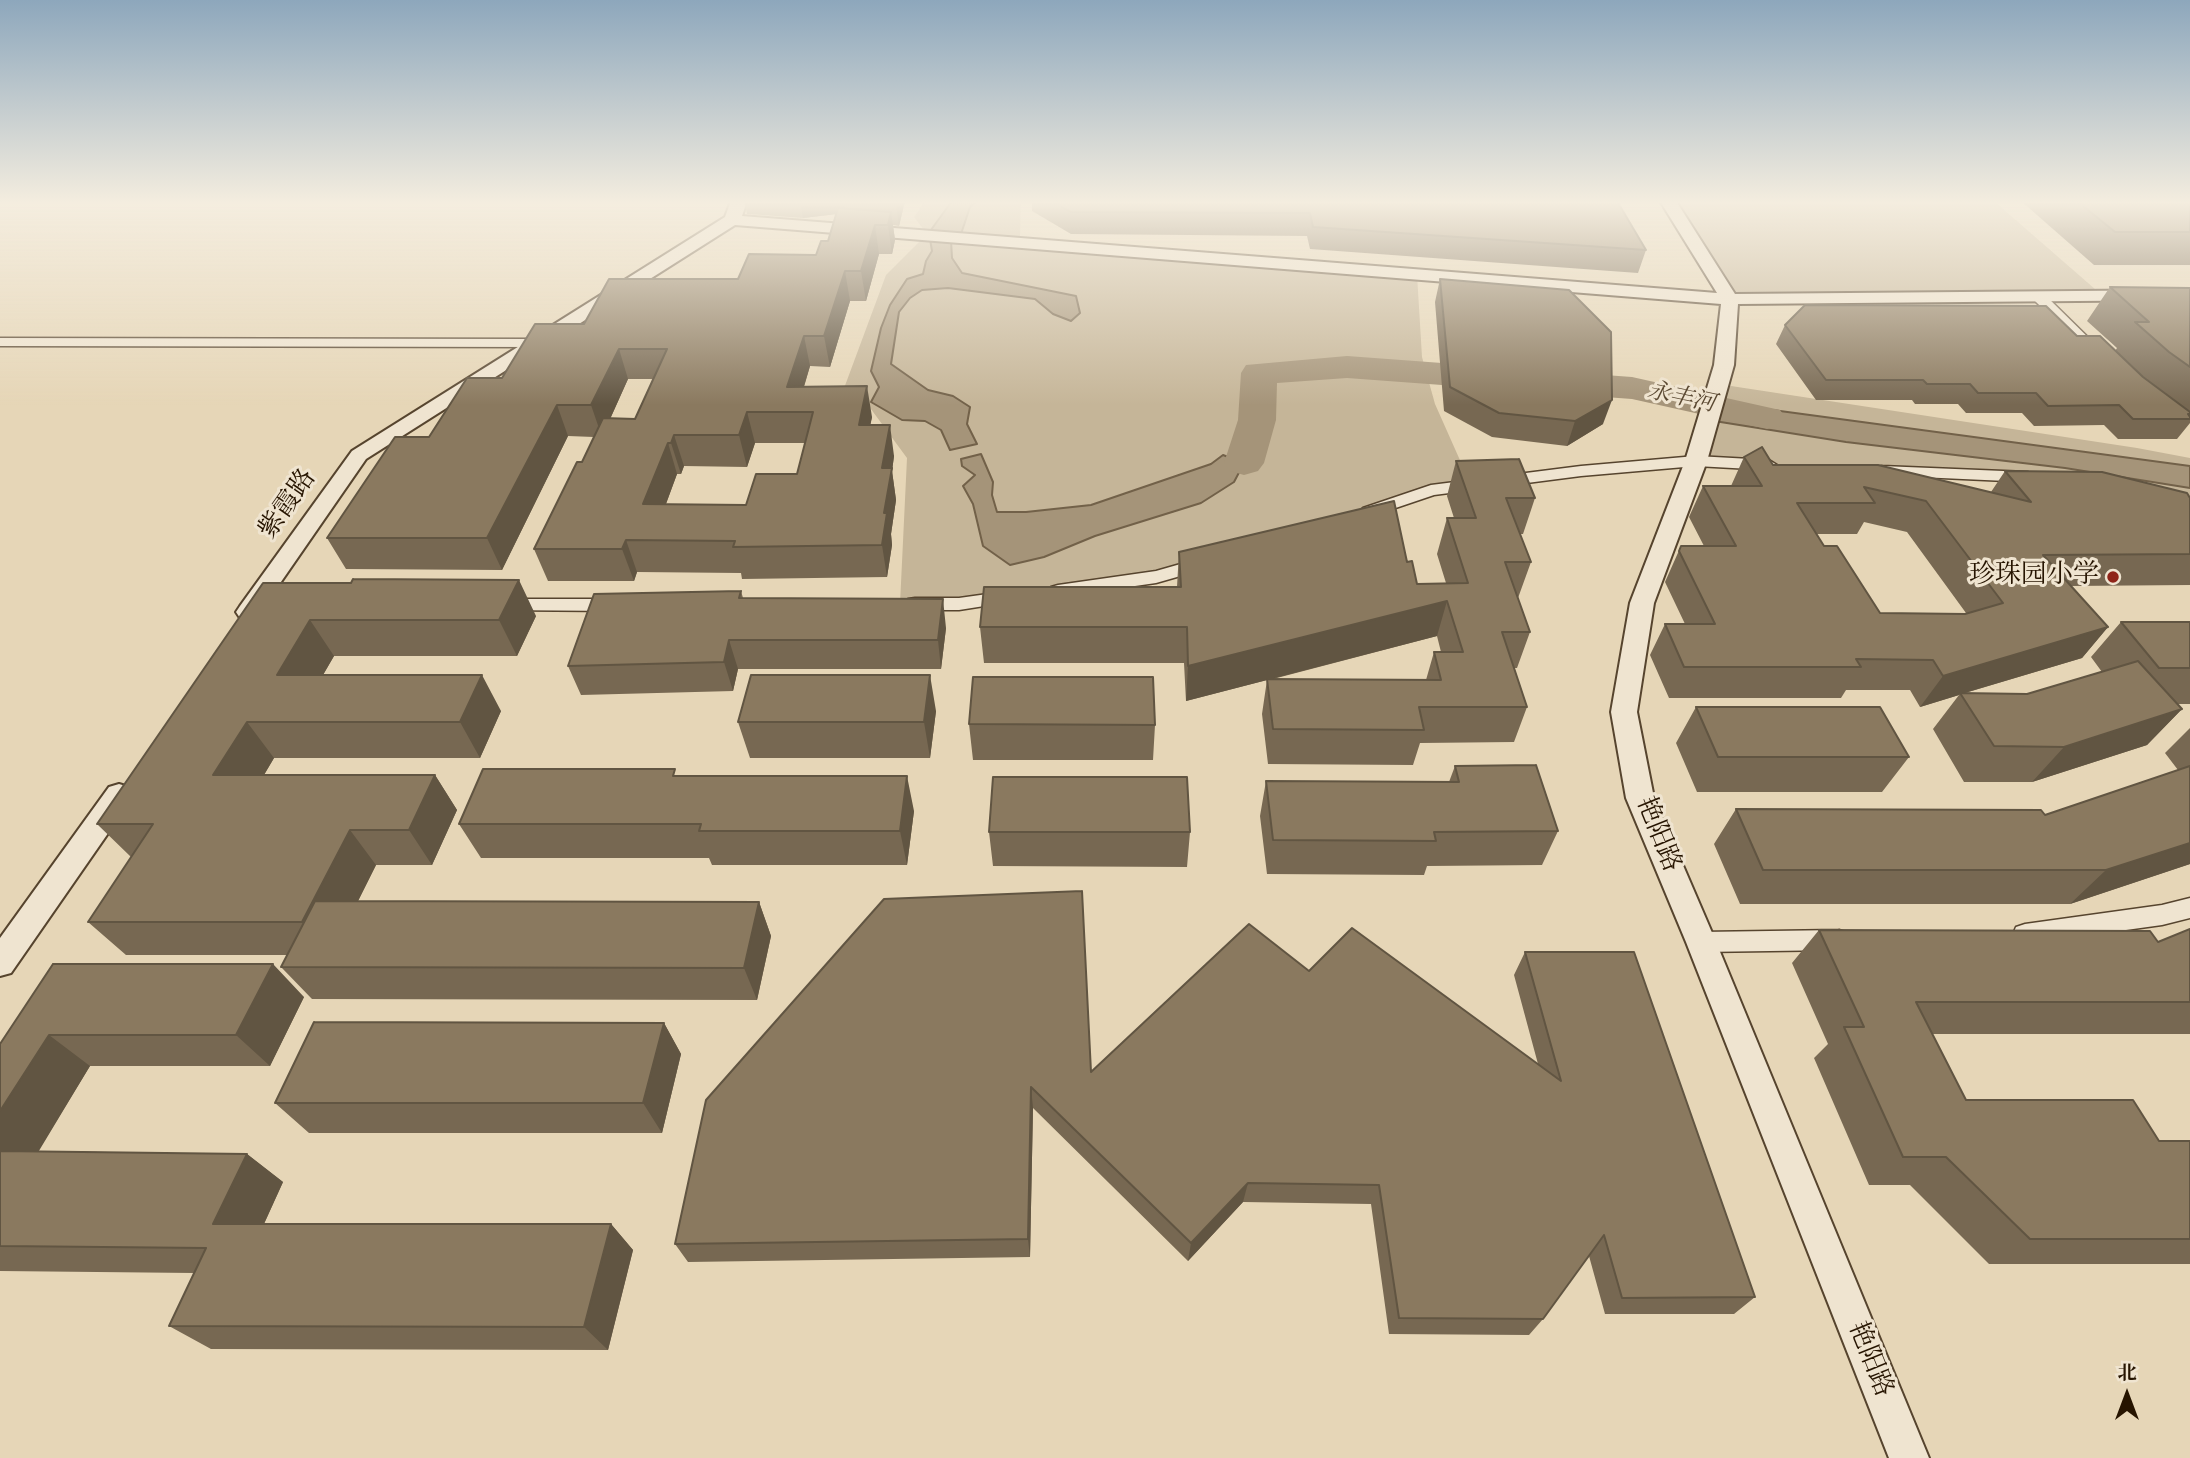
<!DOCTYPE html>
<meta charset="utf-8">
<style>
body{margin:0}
#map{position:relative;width:2190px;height:1458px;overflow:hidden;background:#e6d6b7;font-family:"IM FELL DW Pica","Noto Serif SC",serif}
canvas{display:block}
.north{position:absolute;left:2092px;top:1360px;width:70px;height:70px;-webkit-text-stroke:5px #efe4d0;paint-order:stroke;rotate:0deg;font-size:19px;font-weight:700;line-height:28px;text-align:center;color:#261400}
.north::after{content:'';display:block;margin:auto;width:24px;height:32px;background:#261400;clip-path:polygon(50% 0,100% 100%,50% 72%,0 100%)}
</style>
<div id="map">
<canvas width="2190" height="1458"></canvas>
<div class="north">北</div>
</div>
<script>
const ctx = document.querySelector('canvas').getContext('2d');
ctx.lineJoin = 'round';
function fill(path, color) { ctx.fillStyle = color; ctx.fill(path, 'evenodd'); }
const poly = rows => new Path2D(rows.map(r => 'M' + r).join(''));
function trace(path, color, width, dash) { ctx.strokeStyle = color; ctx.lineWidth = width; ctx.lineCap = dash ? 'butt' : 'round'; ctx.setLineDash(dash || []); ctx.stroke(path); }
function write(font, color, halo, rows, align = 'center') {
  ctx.font = font + ' "IM FELL DW Pica","Noto Serif SC",serif'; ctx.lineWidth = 6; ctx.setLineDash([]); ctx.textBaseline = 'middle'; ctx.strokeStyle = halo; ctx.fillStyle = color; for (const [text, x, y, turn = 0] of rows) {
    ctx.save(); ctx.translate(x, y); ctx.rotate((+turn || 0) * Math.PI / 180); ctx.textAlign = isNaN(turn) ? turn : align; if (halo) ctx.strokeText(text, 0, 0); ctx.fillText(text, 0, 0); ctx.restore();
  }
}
const green = poly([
 [925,201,1021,201,1020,236,972,237,1417,274,1422,357,1435,404,1471,485,1420,494,1156,577,900,604,907,458,868,405,843,391,886,275,927,234,914,217],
 [1668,201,1994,201,2103,296,1730,299],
 [1718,384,2137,448,2190,458,2190,466,1713,402],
 [1708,420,1846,442,2065,468,2190,488,2190,514,2041,478,1696,461]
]);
const water = poly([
 [952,201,977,201,970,207,960,237,928,234,952,201],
 [930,239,951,240,952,258,962,273,1076,296,1080,313,1071,321,1053,314,1035,299,948,288,922,290,910,298,899,312,891,364,928,390,953,396,970,407,967,424,977,444,950,450,941,430,925,421,902,420,871,402,879,387,871,371,881,328,890,305,907,279,923,274,926,261,932,251,930,239],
 [1713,402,2190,466,2190,488,2065,468,1846,442,1708,420,1713,402],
 [981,454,993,482,992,495,997,512,1026,512,1091,505,1211,464,1223,455,1244,463,1234,482,1201,503,1095,536,1044,557,1010,565,983,546,973,504,963,486,975,475,962,466,961,459,981,454]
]);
const river = poly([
 [1347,356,1632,377,1780,410,1786,418,1780,426,1767,429,1632,399,1347,378,1277,383,1276,420,1264,463,1258,471,1244,475,1230,471,1224,463,1238,420,1241,373,1246,365,1347,356]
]);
const minor = poly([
 [2039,293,2044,294,2103,352,2106,355,2103,358,2093,358,2034,300,2034,294,2039,293],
 [0,338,540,339,547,343,540,347,0,346,0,338],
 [1696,456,1769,460,1777,465,1769,470,1696,466,1581,476,1434,495,1369,517,1360,512,1363,508,1431,485,1581,466,1696,456],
 [1882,466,2028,472,2037,477,2028,482,1876,475,1874,471,1876,467,1882,466],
 [1205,557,1212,559,1214,563,1212,567,1156,583,1058,597,1051,595,1049,591,1051,587,1058,585,1156,571,1205,557],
 [1009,591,1016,593,1018,597,1016,601,959,610,915,610,908,609,905,604,908,599,915,598,959,598,1009,591],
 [502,599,617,599,624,600,627,605,624,610,617,611,495,610,492,605,495,600,502,599],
 [2190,898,2190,918,2162,925,2025,944,2016,941,2013,934,2016,927,2025,924,2162,905,2190,898],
 [1839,930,1848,933,1851,940,1848,947,1839,950,1701,952,1692,949,1689,942,1692,935,1701,932,1839,930]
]);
const tertiary = poly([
 [731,201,747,201,742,216,1717,293,1660,201,1676,201,1735,294,2190,290,2190,300,1738,304,1734,365,1707,461,1654,603,1637,712,1654,798,1716,942,1929,1458,1889,1458,1686,942,1626,798,1611,712,1630,603,1685,461,1714,365,1721,304,735,225,366,459,256,618,248,620,240,618,236,612,240,606,352,451,725,217,731,201],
 [119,784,129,787,133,795,129,803,11,973,0,976,0,938,109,787,119,784]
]);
const wall = poly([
 [744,201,905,201,899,226,893,225,895,240,892,254,879,254,866,301,850,301,830,367,810,366,804,387,872,417,870,425,894,456,892,471,896,500,891,534,892,545,887,577,742,579,741,573,637,572,634,581,548,581,534,549,582,462,594,437,568,436,502,570,346,569,327,538,429,437,502,378,584,324,738,279,816,255,828,241,836,214,803,218,747,214],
 [628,379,653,379,635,419,610,419],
 [755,443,805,443,797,474,746,505,666,504,677,474,681,474,684,466,747,467],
 [1032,201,1617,201,1646,250,1638,273,1310,249,1307,236,1071,234,1032,211],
 [2021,201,2190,201,2190,265,2094,265],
 [1440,279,1603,424,1567,446,1492,437,1444,411,1435,302],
 [2110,287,2190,288,2190,423,2177,439,2118,439,2104,425,2034,426,2022,413,1966,413,1958,404,1915,404,1912,400,1816,400,1776,344,1785,325,2077,336,2115,351,2117,348,2087,321],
 [1744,457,1773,465,1991,492,2005,471,2190,498,2190,585,2070,586,2108,627,2082,658,1965,693,2027,694,2102,672,2091,657,2121,622,2190,622,2190,704,2177,704,2182,709,2147,745,2032,782,1964,782,1933,729,1959,695,1920,707,1910,690,1846,690,1841,698,1669,698,1650,655,1665,624,1685,624,1665,582,1681,546,1704,546,1689,517,1703,486,1731,486],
 [1864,522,1907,532,1966,613,1880,613,1824,546,1816,534,1857,534],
 [1456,461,1535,498,1523,534,1520,534,1531,562,1518,598,1530,632,1517,668,1514,668,1527,707,1514,742,1420,743,1413,765,1268,764,1262,714,1267,680,1186,701,1184,663,984,663,980,627,1177,587,1179,552,1407,562,1417,584,1446,583,1437,554,1447,518,1454,518,1447,496],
 [1437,636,1441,652,1434,652,1426,680,1273,679],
 [263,583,536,616,517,656,334,656,323,675,501,711,480,758,274,758,264,775,435,775,457,810,432,865,376,865,358,901,759,902,771,936,757,1000,312,999,281,967,287,955,126,955,88,922,131,857,97,824],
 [741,591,743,598,946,628,941,669,738,669,733,691,581,695,568,666],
 [1696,707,1909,757,1882,792,1697,792,1676,743],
 [936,711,930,758,750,758,738,722],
 [969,724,1155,725,1153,760,973,760],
 [2190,728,2190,864,2070,904,1740,904,1714,844,1736,809,2045,815,2178,770,2165,753],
 [1455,766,1558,831,1542,865,1427,866,1424,875,1267,874,1260,816,1266,781,1449,782],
 [678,776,914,811,907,865,712,865,709,858,481,858,459,824],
 [989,832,1190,832,1187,867,993,866],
 [2190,929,2190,1034,1932,1034,1966,1100,2159,1141,2190,1141,2190,1264,1989,1264,1910,1185,1869,1185,1814,1058,1828,1044,1792,963,1819,930,2158,942],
 [1525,952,1755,1297,1734,1314,1605,1314,1589,1256,1543,1319,1529,1335,1389,1334,1371,1204,1243,1202,1188,1261,1033,1108,1030,1257,688,1262,675,1244,706,1100,1091,1072,1309,971,1538,1064,1514,975],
 [53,964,304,997,270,1066,90,1066,38,1151,247,1154,283,1182,264,1224,611,1224,633,1250,608,1350,211,1349,169,1326,194,1273,0,1271,0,1044],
 [664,1023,681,1054,662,1133,309,1133,275,1103]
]);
const shadedWall = poly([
 [800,201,844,201,846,213,803,218],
 [897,201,905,201,899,226,896,204],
 [891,212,895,240,892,254,888,225],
 [875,225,879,254,866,301,861,271],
 [845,271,850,301,830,367,824,336],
 [804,336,810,366,796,412,787,387],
 [619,349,628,379,602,437,591,405],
 [867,386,872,417,864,457,859,425],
 [1612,400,1603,424,1567,446,1575,421],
 [557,405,568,436,502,570,487,538],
 [747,412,755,443,747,467,739,435],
 [890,425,894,456,892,471,896,500,891,534,892,545,887,577,882,545,884,513,882,468],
 [674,435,684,466,681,474,671,443],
 [668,443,677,474,654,536,643,504],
 [626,540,637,572,634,581,622,549],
 [519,580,536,616,517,656,499,620],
 [943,599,946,628,941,669,938,640],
 [1447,601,1437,636,1186,701,1188,666],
 [310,620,334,656,302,711,277,675],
 [2108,627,2082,658,1961,694,1960,693,1959,695,1920,707,1943,676],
 [729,640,738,669,733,691,724,662],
 [482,675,501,711,480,758,460,722],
 [930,675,936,711,930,758,924,722],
 [2182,709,2147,745,2032,782,2064,747],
 [247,722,274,758,243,810,213,775],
 [435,775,457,810,432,865,409,830],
 [907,776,914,811,907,865,900,831],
 [350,830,376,865,331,955,302,922],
 [2190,843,2190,864,2070,904,2106,870],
 [759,902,771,936,757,1000,744,968],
 [273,964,304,997,270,1066,236,1035],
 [664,1023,681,1054,662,1133,643,1103],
 [49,1035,90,1066,22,1179,0,1166,0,1111],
 [1031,1087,1033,1108,1030,1257,1028,1239],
 [247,1154,283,1182,252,1250,213,1224],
 [1248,1183,1243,1202,1188,1261,1191,1243],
 [611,1224,633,1250,608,1350,584,1327]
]);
const building = poly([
 [865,201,897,201,896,204,865,201],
 [1052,201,1617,201,1646,250,1313,227,1310,213,1071,212,1052,201],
 [2077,201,2190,201,2190,232,2115,232,2077,201],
 [838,208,891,212,888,225,875,225,861,271,845,271,824,336,804,336,787,387,867,386,859,425,890,425,882,468,892,468,884,513,887,513,882,545,733,547,735,541,626,540,622,549,534,549,577,462,582,462,603,418,635,419,667,349,619,349,591,405,557,405,487,538,327,538,395,437,429,437,467,378,502,378,535,324,584,324,609,279,738,279,749,254,816,255,821,241,828,241,838,208],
 [747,412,813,412,797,474,756,474,746,505,643,504,668,443,671,443,674,435,739,435,747,412],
 [1440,279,1569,290,1611,332,1612,400,1575,421,1499,413,1450,387,1440,279],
 [2110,287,2190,288,2190,367,2169,352,2135,322,2149,322,2110,287],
 [1805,305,2046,306,2077,336,2100,336,2143,377,2190,412,2190,414,2188,414,2190,417,2190,419,2133,419,2119,405,2048,406,2036,393,1978,393,1970,384,1927,384,1923,380,1826,380,1785,325,1805,305],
 [1762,447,1773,465,1878,465,2031,502,2005,471,2102,472,2187,493,2190,498,2190,554,2043,555,2108,627,1943,676,1933,660,1856,659,1861,667,1684,667,1665,624,1715,624,1679,551,1681,546,1736,546,1703,486,1762,486,1744,457,1762,447],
 [1864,487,1926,501,2003,603,1965,614,1880,613,1837,546,1824,546,1797,503,1875,503,1864,487],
 [1519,459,1535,498,1506,498,1531,562,1505,562,1530,632,1502,632,1527,707,1419,707,1424,730,1273,729,1267,679,1441,680,1434,652,1463,652,1447,601,1188,666,1187,627,980,627,984,587,1181,587,1179,552,1394,501,1407,562,1412,561,1417,584,1468,583,1447,518,1476,518,1456,461,1519,459],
 [353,579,519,580,499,620,310,620,277,675,482,675,460,722,247,722,213,775,435,775,409,830,350,830,302,922,88,922,153,824,97,824,263,583,351,583,353,579],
 [741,591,739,598,943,599,938,640,729,640,724,662,568,666,594,594,741,591],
 [2121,622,2190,622,2190,668,2159,668,2121,622],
 [2138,661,2182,709,2064,747,1994,746,1960,693,2027,694,2138,661],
 [751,675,930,675,924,722,738,722,751,675],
 [973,677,1153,677,1155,725,969,724,973,677],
 [1696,707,1880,707,1909,757,1718,757,1696,707],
 [1536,765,1558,831,1434,832,1436,841,1273,840,1266,781,1459,782,1455,766,1536,765],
 [2190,766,2190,843,2106,870,1763,870,1736,809,2041,810,2045,815,2190,766],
 [483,769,675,769,673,776,907,776,900,831,699,831,701,824,459,824,483,769],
 [993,777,1187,777,1190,832,989,832,993,777],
 [1082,891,1091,1072,1249,924,1309,971,1352,928,1561,1081,1525,952,1634,952,1755,1297,1622,1298,1604,1235,1543,1319,1399,1318,1379,1185,1248,1183,1191,1243,1031,1087,1028,1239,675,1244,706,1100,884,899,1082,891],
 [315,901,759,902,744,968,281,967,315,901],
 [2190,929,2190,1002,1916,1002,1966,1100,2133,1100,2159,1141,2190,1141,2190,1239,2030,1239,1946,1157,1903,1157,1844,1027,1864,1027,1819,930,2150,931,2158,942,2190,929],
 [53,964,273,964,236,1035,49,1035,0,1111,0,1044,53,964],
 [314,1022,664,1023,643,1103,275,1103,314,1022],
 [0,1151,247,1154,213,1224,611,1224,584,1327,169,1326,206,1248,0,1246,0,1151]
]);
const markers = [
 [2113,577,7,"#8f2418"]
];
const farWaternames = [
 ["永丰河",1681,399,12]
];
const streetNames = [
 ["紫霞路",289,505,-55],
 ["艳阳路",1657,835,68],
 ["艳阳路",1869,1360,68]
];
const poiNames = [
 ["珍珠园小学",2099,577]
];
fill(green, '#c5b598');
fill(water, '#a59479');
trace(water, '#726149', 2);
fill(river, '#a59479');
trace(minor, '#56442e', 3);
trace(tertiary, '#56442e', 4);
fill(minor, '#efe4d0');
fill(tertiary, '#efe4d0');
fill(wall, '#776852');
fill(shadedWall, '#615542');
fill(building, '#8a795f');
trace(building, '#615542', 2);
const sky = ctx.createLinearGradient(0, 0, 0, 405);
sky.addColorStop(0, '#8da7bc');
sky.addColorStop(0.5, '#f4eddf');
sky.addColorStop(1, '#f4eddf00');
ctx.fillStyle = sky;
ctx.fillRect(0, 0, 2190, 405);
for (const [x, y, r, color] of markers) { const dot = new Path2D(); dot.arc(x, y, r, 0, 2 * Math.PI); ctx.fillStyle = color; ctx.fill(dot); trace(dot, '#efe4d0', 2.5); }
write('italic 23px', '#594730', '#efe4d0', farWaternames);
write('26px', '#261400', '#efe4d0', streetNames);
write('26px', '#261400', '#efe4d0', poiNames, 'right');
</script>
